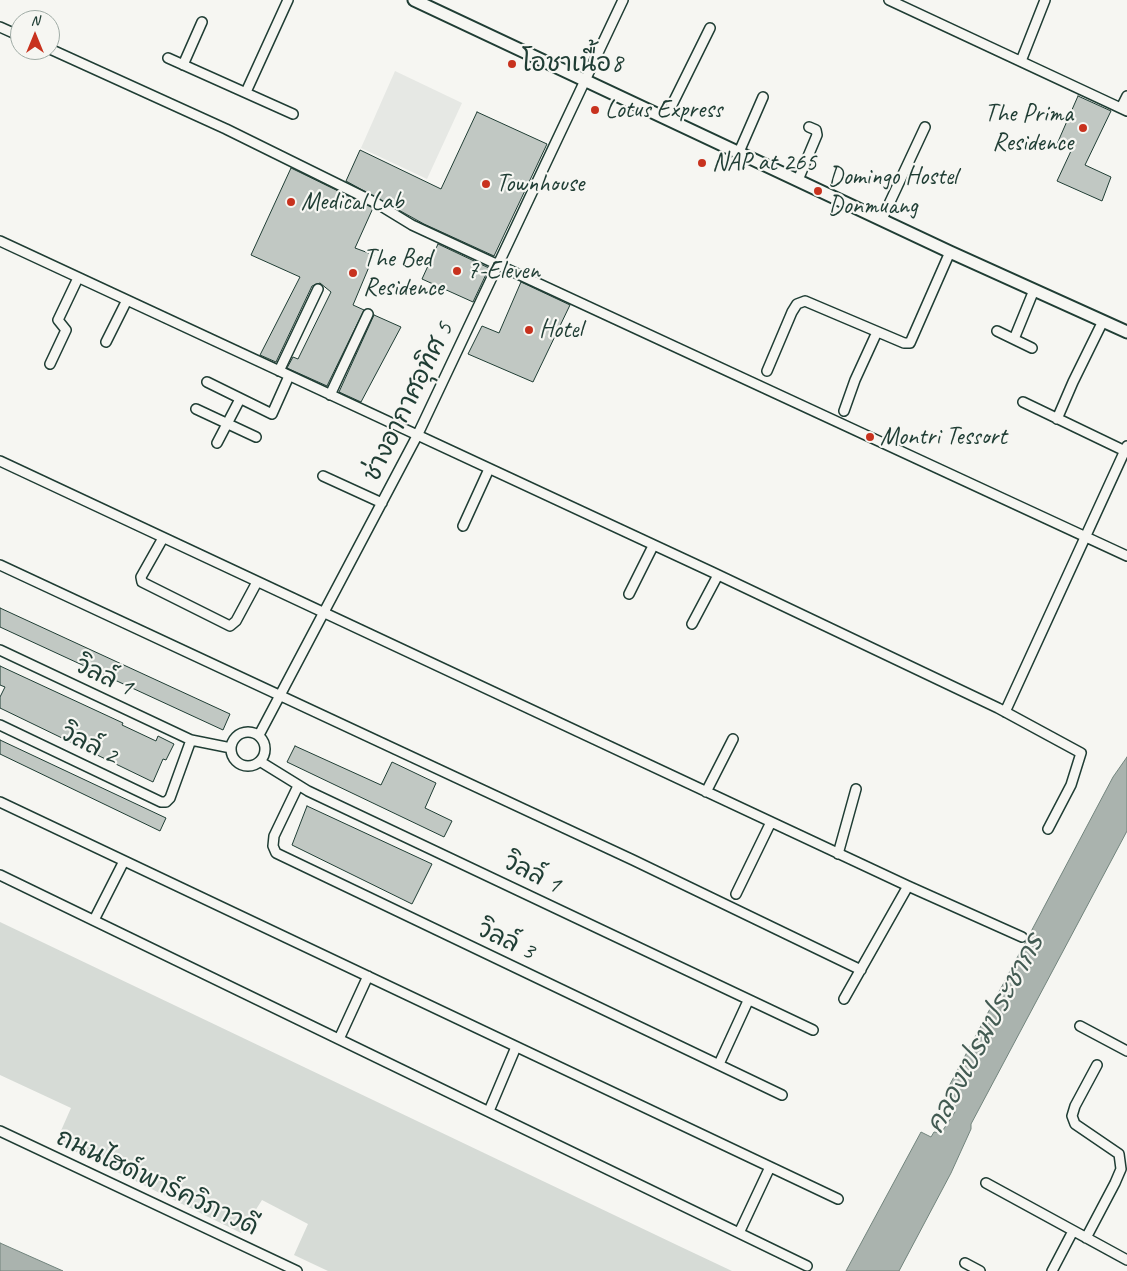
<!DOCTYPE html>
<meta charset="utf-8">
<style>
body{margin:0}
#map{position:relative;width:1127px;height:1271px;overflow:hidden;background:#f6f6f2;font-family:Caveat,sans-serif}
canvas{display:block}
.north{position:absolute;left:10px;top:10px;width:50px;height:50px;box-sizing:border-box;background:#f6f6f2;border:1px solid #a0aca6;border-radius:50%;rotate:0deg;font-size:14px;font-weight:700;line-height:20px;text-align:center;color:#1f3d34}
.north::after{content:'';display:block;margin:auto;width:18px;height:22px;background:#c8321e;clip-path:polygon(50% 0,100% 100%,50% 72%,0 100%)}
</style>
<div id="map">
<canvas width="1127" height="1271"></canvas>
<div class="north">N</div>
</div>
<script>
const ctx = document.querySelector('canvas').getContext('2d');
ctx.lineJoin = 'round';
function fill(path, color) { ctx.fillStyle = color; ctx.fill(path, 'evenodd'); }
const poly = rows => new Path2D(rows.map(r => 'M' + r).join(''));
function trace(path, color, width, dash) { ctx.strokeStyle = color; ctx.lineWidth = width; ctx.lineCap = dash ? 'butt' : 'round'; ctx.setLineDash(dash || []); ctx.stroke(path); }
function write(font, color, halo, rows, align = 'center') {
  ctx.font = font + ' Caveat,"Playpen Sans Thai",sans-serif'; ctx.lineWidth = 4.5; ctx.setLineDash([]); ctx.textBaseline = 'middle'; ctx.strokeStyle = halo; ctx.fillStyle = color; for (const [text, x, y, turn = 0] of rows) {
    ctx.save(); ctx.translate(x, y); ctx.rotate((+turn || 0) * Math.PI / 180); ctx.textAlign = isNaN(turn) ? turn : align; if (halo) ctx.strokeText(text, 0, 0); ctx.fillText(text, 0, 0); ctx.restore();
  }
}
const built = poly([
 [395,71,462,103,427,179,361,148]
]);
const green = poly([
 [0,922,679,1246,732,1271,328,1271,294,1255,308,1224,262,1200,241,1233,56,1142,71,1108,0,1075]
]);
const water = poly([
 [1127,757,1127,831,971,1124,971,1129,951,1173,899,1271,846,1271,921,1132,931,1137,934,1132,941,1133,955,1112,947,1106,948,1088,1113,777,1127,757],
 [0,1243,63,1271,0,1271,0,1243]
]);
const building = poly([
 [1078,96,1111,111,1085,165,1111,177,1102,201,1057,181,1071,151,1057,144,1078,96],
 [477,112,547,144,494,256,424,224,346,181,360,150,441,189,477,112],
 [291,168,373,208,355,248,374,255,353,305,364,310,327,386,287,368,293,357,298,359,331,292,320,283,312,286,276,362,260,355,300,277,251,255,291,168],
 [438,244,489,268,473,302,422,279,438,244],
 [521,282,570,305,533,382,468,354,482,326,499,333,521,282],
 [374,315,401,327,361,402,339,392,374,315],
 [0,608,230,714,223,730,0,627,0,608],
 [0,666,123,723,122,725,156,741,158,736,174,744,166,760,163,759,153,782,0,708,0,697,5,687,0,685,0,666],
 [0,740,166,818,160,831,0,754,0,740],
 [295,746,381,785,392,762,436,783,425,808,452,821,444,837,287,762,295,746],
 [307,806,432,864,412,904,292,845,307,806]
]);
const minor = poly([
 [889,0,1127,111],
 [0,27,20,36],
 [50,49,226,129,376,203,412,225,1127,556],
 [168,58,293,114],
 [1021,61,1045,0],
 [183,65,202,22],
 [246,92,288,0],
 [1121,108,1127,96],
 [666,117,710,28],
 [739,152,763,97],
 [798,180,817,135,816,130,809,127],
 [882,219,925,127],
 [0,241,712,572,998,708,1081,753,1071,785,1048,829],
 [997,331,1032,348],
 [1014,339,1034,290],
 [106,342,127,300],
 [50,364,66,330,58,320,78,278],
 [279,371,318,289],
 [767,371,792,312,797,304,805,301,904,343,910,343,950,252],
 [207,382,272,414,289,376],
 [330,395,368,314],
 [1023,402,1125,451],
 [196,409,256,437],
 [844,411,855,380,877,332],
 [1057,419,1073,382,1103,321],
 [217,443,240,399],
 [0,461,908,886,1022,937],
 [323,476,382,503],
 [463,526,489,469],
 [163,538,141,577,142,582,230,626,236,621,257,582],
 [0,565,633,860,861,970],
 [629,594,653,546],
 [692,624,718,575],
 [0,650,191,740,231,748],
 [1005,712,1127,446],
 [0,725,161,802,166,802,170,798,191,740],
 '231 749a17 17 0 1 1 34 0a17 17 0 1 1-34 0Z',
 [259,735,417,436,623,0],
 [261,762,308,791,813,1030],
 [298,786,274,836,273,846,276,853,782,1095],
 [706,792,733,739],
 [0,802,838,1199],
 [838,854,856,789],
 [0,875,807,1266],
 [736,894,771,822],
 [94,920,124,861],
 [844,999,908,886],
 [1080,1026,1127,1051],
 [339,1039,368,976],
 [719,1064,748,1001],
 [489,1111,516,1047],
 [0,1131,297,1271],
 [986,1183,1127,1260],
 [739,1233,770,1167],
 [1086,1238,1115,1183,1121,1169,1119,1154,1075,1124,1072,1116,1075,1106,1097,1065],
 [965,1263,980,1271],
 [1052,1271,1073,1231]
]);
const tertiary = poly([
 [414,0,950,252,1127,332]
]);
const markers = [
 [512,64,5,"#c8321e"],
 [595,110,5,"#c8321e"],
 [1083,128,5,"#c8321e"],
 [702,163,5,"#c8321e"],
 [486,184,5,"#c8321e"],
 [818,191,5,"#c8321e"],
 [291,202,5,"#c8321e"],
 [457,271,5,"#c8321e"],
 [353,273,5,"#c8321e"],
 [529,330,5,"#c8321e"],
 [870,437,5,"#c8321e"]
];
const poiNames = [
 ["โอชาเนื้อ8",522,64],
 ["Lotus Express",605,110],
 ["The Prima",1073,114,"right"],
 ["Residence",1073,143,"right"],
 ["NAP at 265",712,163],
 ["Domingo Hostel",828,177],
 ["Donmuang",828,206],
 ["Townhouse",496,184],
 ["Medical Lab",301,202],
 ["The Bed",363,259],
 ["Residence",363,288],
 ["7-Eleven",467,271],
 ["Hotel",539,330],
 ["Montri Tessort",880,437]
];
const streetNames = [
 ["ช่างอากาศอุทิศ 5",409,402,-64],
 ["วิลล์ 1",104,677,25],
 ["วิลล์ 2",89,745,26],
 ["วิลล์ 1",532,874,26],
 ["วิลล์ 3",506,941,25],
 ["ถนนไฮด์พาร์ควิภาวดี",157,1183,25]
];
const waterNames = [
 ["คลองเปรมประชากร",986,1034,-62]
];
fill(built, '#e6e8e4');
fill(green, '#d6dbd6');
fill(water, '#aab3ae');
trace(water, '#72847d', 1);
fill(building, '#c1c8c3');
trace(building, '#1f3d34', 1);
trace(minor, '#1f3d34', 12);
trace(tertiary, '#1f3d34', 15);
trace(minor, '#f6f6f2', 9);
trace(tertiary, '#f6f6f2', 11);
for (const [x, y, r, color] of markers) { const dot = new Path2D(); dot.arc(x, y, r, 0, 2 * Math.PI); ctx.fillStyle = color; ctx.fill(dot); trace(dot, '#f6f6f2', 2); }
write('25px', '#1f3d34', '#f6f6f2', poiNames, 'left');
write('25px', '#1f3d34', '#f6f6f2', streetNames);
write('italic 26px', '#425a52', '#f6f6f2', waterNames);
</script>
